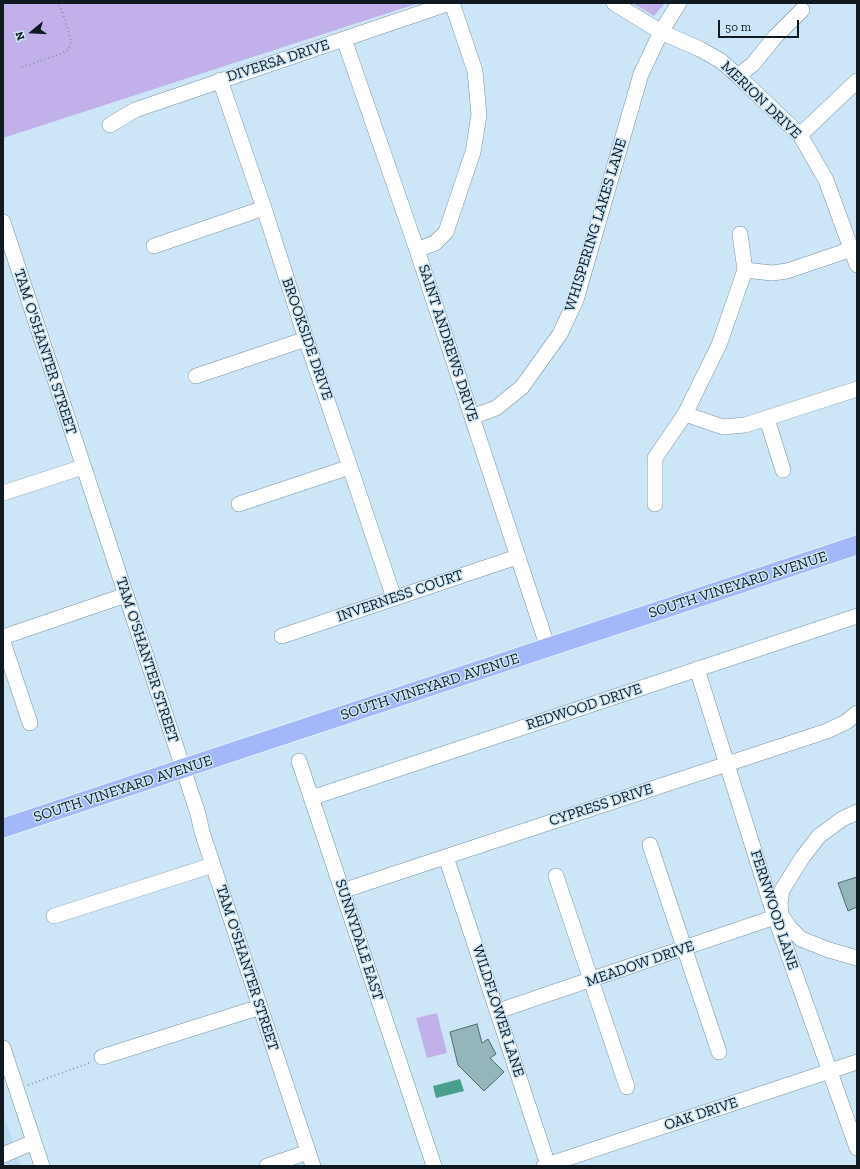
<!DOCTYPE html>
<style>
body{margin:0}
#map{position:relative;width:860px;height:1169px;overflow:hidden;background:#cce6f8;font-family:"Zilla Slab",serif}
canvas{display:block}
.frame{position:absolute;inset:0;border:4px solid #0f191f;pointer-events:none}
.north{position:absolute;left:12px;top:12px;width:40px;height:40px;-webkit-text-stroke:3px #cce6f8;paint-order:stroke;rotate:252deg;font-size:11px;font-weight:700;line-height:16px;text-align:center;color:#0f191f}
.north::after{content:'';display:block;margin:auto;width:14px;height:18px;background:#0f191f;clip-path:polygon(50% 0,100% 100%,50% 72%,0 100%)}
.scale{position:absolute;left:718px;top:20px;width:81px;height:18px;box-sizing:border-box;border:2px solid #0f191f;border-top:0;padding-left:5px;font-size:12px;line-height:14px;white-space:nowrap;color:#0f191f;-webkit-text-stroke:3px #cce6f8;paint-order:stroke}
</style>
<div id="map">
<canvas width="860" height="1169"></canvas>
<div class="frame"></div>
<div class="north">N</div>
<div class="scale">50 m</div>
</div>
<script>
const ctx = document.querySelector('canvas').getContext('2d');
ctx.lineJoin = 'round';
function fill(path, color) { ctx.fillStyle = color; ctx.fill(path, 'evenodd'); }
const poly = rows => new Path2D(rows.map(r => 'M' + r).join(''));
function trace(path, color, width, dash) { ctx.strokeStyle = color; ctx.lineWidth = width; ctx.lineCap = dash ? 'butt' : 'round'; ctx.setLineDash(dash || []); ctx.stroke(path); }
function write(font, color, halo, rows, align = 'center') {
  ctx.font = font + ' "Zilla Slab",serif'; ctx.lineWidth = 3; ctx.setLineDash([]); ctx.textBaseline = 'middle'; ctx.strokeStyle = halo; ctx.fillStyle = color; for (const [text, x, y, turn = 0] of rows) {
    ctx.save(); ctx.translate(x, y); ctx.rotate((+turn || 0) * Math.PI / 180); ctx.textAlign = isNaN(turn) ? turn : align; if (halo) ctx.strokeText(text, 0, 0); ctx.fillText(text, 0, 0); ctx.restore();
  }
}
const built = poly([
 [3,1113,21,1166,3,1166]
]);
const green = poly([
 [3,3,419,3,3,138],
 [633,3,665,3,654,16],
 [437,1013,447,1053,427,1058,416,1018]
]);
const water = poly([
 [460,1079,464,1091,436,1098,433,1086]
]);
const building = poly([
 [857,877,857,907,848,911,838,883,857,877],
 [477,1024,482,1043,488,1039,496,1054,490,1058,504,1072,484,1091,458,1065,450,1032,477,1024]
]);
const path = poly([
 [22,67,63,53,69,49,71,42,68,30,62,11,57,3],
 [28,1085,92,1062]
]);
const minor = poly([
 [614,3,661,32,700,49,721,61,738,76,800,135,826,180,857,265],
 [344,39,417,250,548,648],
 [738,76,753,64,775,37,802,10],
 [220,80,264,208,306,339,350,467,394,598],
 [110,125,135,110,450,3],
 [800,135,857,81],
 [3,222,183,768,198,814,202,832,313,1166],
 [154,246,264,208],
 [417,250,435,243,446,232,473,152,479,115,475,71,452,3],
 [745,270,772,273,787,271,852,249],
 [196,376,306,339],
 [685,414,723,427,745,425,857,389],
 [472,417,496,408,522,387,560,334,576,300,641,74,661,32,679,3],
 [767,419,783,470],
 [3,493,83,467],
 [239,504,350,467],
 [655,504,655,458,685,414,719,345,745,270,740,234],
 [282,636,517,557],
 [3,637,126,595],
 [3,642,30,723],
 [697,669,775,917,857,1148],
 [299,761,434,1166],
 [311,798,857,616],
 [857,812,842,819,819,836,802,858,782,890,780,903,781,915,790,928,801,939,829,950,857,958],
 [650,845,719,1052],
 [446,857,548,1165],
 [556,876,627,1087],
 [342,891,827,731,846,722,857,713],
 [54,916,213,865],
 [498,1011,781,915],
 [3,1048,42,1166],
 [102,1057,260,1007],
 [3,1155,34,1142],
 [267,1166,308,1152],
 [544,1166,857,1062]
]);
const major = poly([
 [3,828,857,545]
]);
const streetNames = [
 ["DIVERSA DRIVE",278,61,-18],
 ["MERION DRIVE",761,100,44],
 ["WHISPERING LAKES LANE",596,225,-73],
 ["BROOKSIDE DRIVE",307,339,71],
 ["SAINT ANDREWS DRIVE",448,343,72],
 ["TAM O'SHANTER STREET",45,352,72],
 ["SOUTH VINEYARD AVENUE",738,585,-18],
 ["INVERNESS COURT",400,596,-19],
 ["TAM O'SHANTER STREET",147,660,72],
 ["SOUTH VINEYARD AVENUE",430,687,-18],
 ["REDWOOD DRIVE",584,707,-18],
 ["SOUTH VINEYARD AVENUE",123,789,-18],
 ["CYPRESS DRIVE",601,805,-18],
 ["FERNWOOD LANE",774,910,72],
 ["SUNNYDALE EAST",359,940,72],
 ["MEADOW DRIVE",640,964,-19],
 ["TAM O'SHANTER STREET",247,968,72],
 ["WILDFLOWER LANE",498,1011,72],
 ["OAK DRIVE",701,1114,-18]
];
fill(built, '#badbf1');
fill(green, '#c2b0ea');
fill(water, '#499f8b');
fill(building, '#94b6ba');
trace(building, '#4d6c71', 1);
trace(minor, '#7891a1', 16);
trace(major, '#fff', 20);
trace(path, '#8498a5', 2, [1, 3]);
trace(minor, '#fff', 15);
trace(major, '#a3b8f9', 19);
write('15px', '#0f191f', '#cce6f8', streetNames);
</script>
